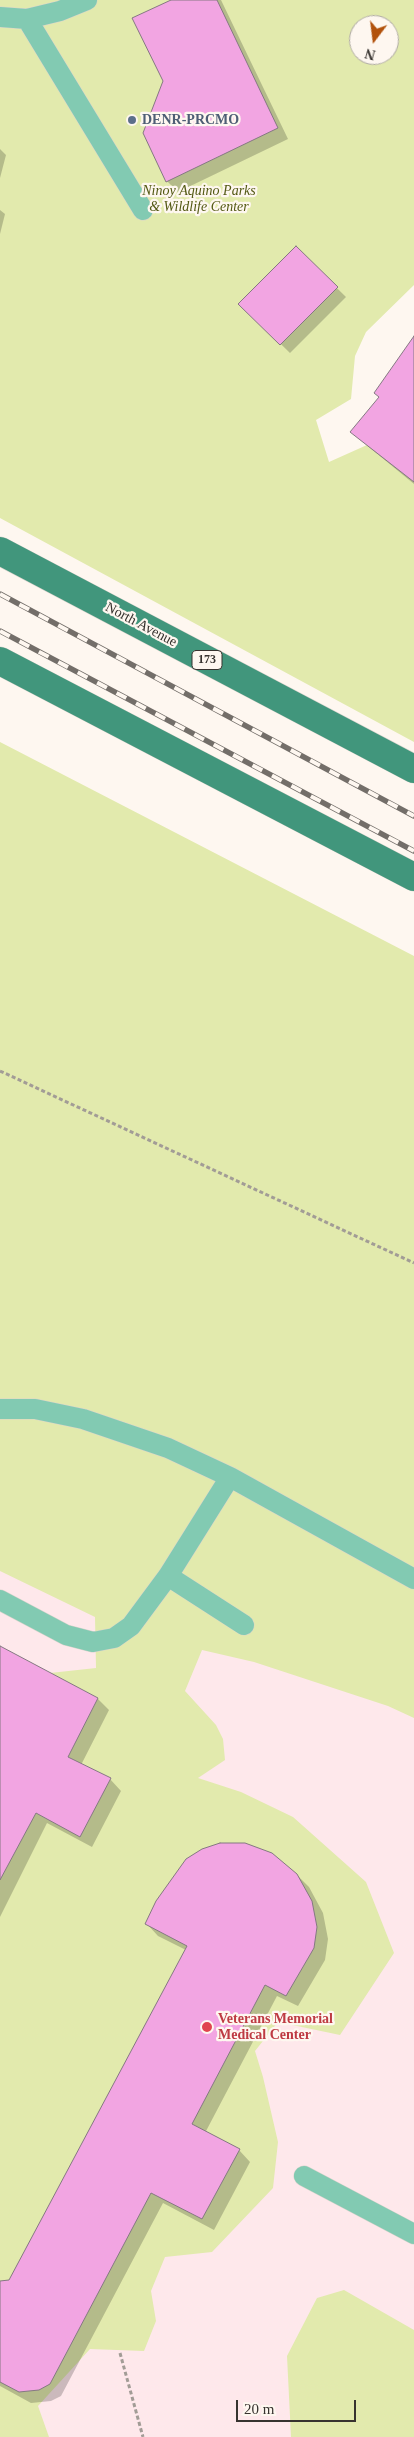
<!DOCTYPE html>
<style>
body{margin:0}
#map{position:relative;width:414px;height:2437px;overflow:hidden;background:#fef7f0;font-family:"Times New Roman",serif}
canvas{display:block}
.north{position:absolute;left:349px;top:15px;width:50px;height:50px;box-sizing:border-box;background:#fef7f0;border:1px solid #aea9a3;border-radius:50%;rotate:195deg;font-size:14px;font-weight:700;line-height:20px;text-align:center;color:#37332f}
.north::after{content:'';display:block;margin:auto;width:18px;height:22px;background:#b2520c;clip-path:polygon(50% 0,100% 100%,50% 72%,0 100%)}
.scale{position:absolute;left:236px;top:2400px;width:120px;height:22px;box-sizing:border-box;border:2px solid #37332f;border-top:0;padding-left:6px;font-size:15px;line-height:18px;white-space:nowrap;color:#37332f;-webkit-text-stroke:4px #fef7f0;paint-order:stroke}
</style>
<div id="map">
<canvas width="414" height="2437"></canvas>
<div class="north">N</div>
<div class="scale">20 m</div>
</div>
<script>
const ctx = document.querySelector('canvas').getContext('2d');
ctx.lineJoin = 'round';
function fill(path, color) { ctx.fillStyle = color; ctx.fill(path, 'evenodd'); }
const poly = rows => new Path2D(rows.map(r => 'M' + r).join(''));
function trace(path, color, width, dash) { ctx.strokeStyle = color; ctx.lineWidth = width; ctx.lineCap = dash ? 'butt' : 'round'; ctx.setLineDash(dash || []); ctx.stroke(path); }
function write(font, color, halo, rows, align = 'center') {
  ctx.font = font + ' "Times New Roman",serif'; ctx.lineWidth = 4.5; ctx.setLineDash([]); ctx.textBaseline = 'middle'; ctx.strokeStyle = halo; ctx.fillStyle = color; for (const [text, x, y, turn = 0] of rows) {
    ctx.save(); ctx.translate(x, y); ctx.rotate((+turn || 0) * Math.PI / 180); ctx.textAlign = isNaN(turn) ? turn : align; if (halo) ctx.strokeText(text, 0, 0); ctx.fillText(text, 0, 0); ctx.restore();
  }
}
const medical = poly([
 [0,1437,414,1618,414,2437,0,2437]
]);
const green = poly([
 [0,0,414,0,414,285,366,332,355,356,351,399,316,420,329,462,405,428,414,426,414,742,0,518],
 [359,25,389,25,389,55,359,55],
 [0,742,414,956,414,1718,388,1706,254,1662,202,1650,185,1691,216,1725,223,1739,225,1760,198,1778,241,1792,293,1817,366,1882,394,1953,340,2035,278,2022,255,2051,263,2077,278,2142,273,2188,212,2252,165,2257,151,2291,156,2321,144,2351,90,2349,38,2406,49,2437,0,2437,0,1876,36,1813,80,1836,111,1778,68,1757,98,1698,50,1673,96,1668,95,1617,0,1571],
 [344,2290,414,2330,414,2437,291,2437,287,2356,317,2298]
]);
const shadow = poly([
 [174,0,221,0,288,139,178,192,167,181,164,81],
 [0,149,6,155,0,178],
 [0,210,5,214,0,234],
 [296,248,346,297,290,353,240,304],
 [414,342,414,484,358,438],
 [0,1648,98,1699,109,1710,81,1765,110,1779,121,1791,92,1847,47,1823,0,1917],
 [297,1875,309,1887,323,1913,328,1939,325,1960,298,2006,277,1996,205,2133,239,2150,250,2162,214,2230,163,2203,61,2396,51,2401,31,2403,0,2386,0,2282,10,2281,186,1950,158,1936,147,1924]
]);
const building = poly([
 [171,0,217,0,278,128,166,182,143,133,163,81,132,18,171,0],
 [296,246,338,287,280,345,238,304,296,246],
 [414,336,414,482,350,432,379,397,374,393,414,336],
 [0,1646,98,1698,68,1757,111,1778,80,1837,36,1813,0,1880,0,1646],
 [220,1843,245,1843,272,1853,297,1874,312,1901,317,1927,314,1948,286,1996,265,1985,192,2124,240,2149,202,2219,151,2193,50,2384,39,2390,19,2392,0,2382,0,2281,9,2280,187,1946,145,1924,156,1901,186,1859,202,1849,220,1843]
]);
const path = poly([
 [0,1071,414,1263],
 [120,2353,143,2437]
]);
const service = poly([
 [0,17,27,19,60,11,87,0],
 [27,19,143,210],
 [0,1409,35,1409,83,1419,168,1448,230,1477,414,1579],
 [168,1576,244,1625],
 [0,1600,66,1635,93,1642,114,1638,131,1626,168,1576,230,1477],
 [304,2176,414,2234]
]);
const primary = poly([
 [0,551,414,769],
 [0,661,414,877]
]);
const rail = poly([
 [0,594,414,816],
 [0,631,414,851]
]);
const markers = [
 [132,120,5,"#5c6f8a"],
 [207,2027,6,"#e0444e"]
];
const shields = [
 [207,660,30]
];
const shieldNames = [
 ["173",207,660]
];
const serviceNames = [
 ["DENR-PRCMO",142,120]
];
const parkNames = [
 ["Ninoy Aquino Parks",199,191],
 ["& Wildlife Center",199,207]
];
const streetNames = [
 ["North Avenue",141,625,28]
];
const healthNames = [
 ["Veterans Memorial",218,2019],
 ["Medical Center",218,2035]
];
fill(medical, '#fee8eb');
fill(green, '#e2eaad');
fill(shadow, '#0003');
fill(building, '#f2a5e2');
trace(building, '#857982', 1);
trace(service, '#dad4cd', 21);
trace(primary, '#dad4cd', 29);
trace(path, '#a29c96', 3, [4, 2.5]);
trace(service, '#82cab2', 20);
trace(primary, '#41967c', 28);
trace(rail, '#736e69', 5.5);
trace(rail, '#fef7f0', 4, [11]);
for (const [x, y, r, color] of markers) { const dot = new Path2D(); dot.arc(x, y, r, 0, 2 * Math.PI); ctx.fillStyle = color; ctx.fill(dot); trace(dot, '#fef7f0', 2); }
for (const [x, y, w] of shields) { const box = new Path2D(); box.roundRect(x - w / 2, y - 9.5, w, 19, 4); ctx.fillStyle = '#fef7f0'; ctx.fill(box); trace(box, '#37332f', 1); }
write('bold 12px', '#37332f', null, shieldNames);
write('bold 14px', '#4e5e75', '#fef7f0', serviceNames, 'left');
write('italic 14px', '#535913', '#fef7f0', parkNames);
write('14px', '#37332f', '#fef7f0', streetNames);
write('bold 14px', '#be3a42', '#fef7f0', healthNames, 'left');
</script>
